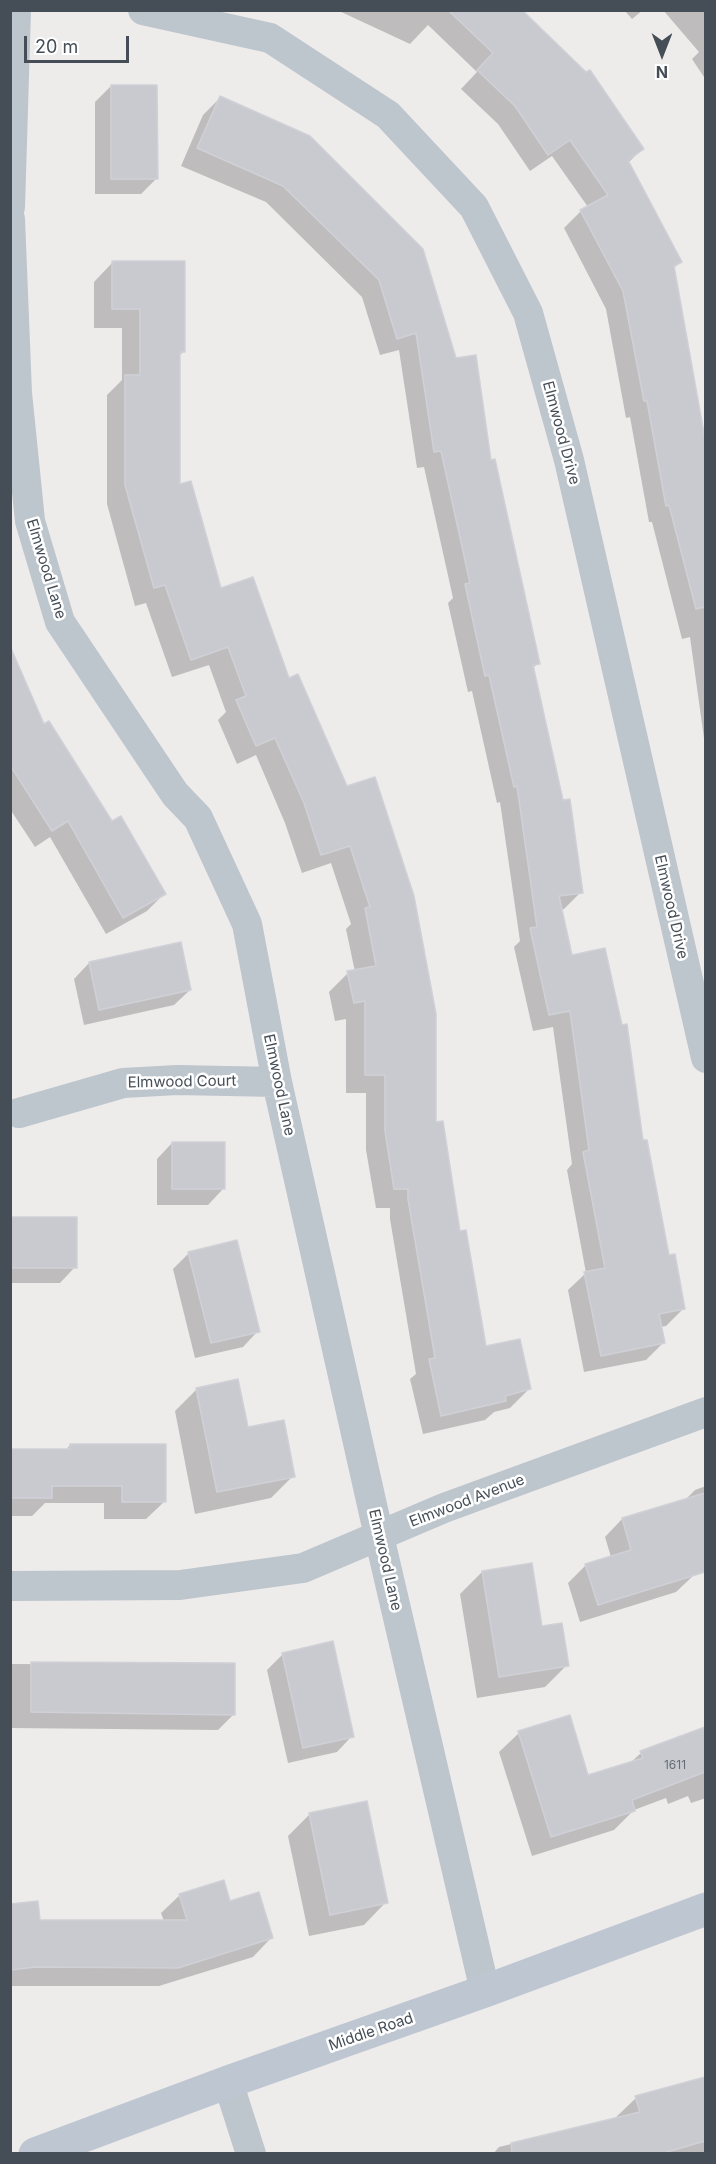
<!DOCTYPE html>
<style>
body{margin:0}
#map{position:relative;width:716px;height:2164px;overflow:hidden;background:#eeebeb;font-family:Inter,sans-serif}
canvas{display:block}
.frame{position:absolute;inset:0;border:12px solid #454e57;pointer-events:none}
.north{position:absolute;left:632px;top:24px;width:60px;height:60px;-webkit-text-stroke:4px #fff;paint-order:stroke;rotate:180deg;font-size:16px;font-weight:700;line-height:24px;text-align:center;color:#454e57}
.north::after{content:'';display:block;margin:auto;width:21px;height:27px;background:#454e57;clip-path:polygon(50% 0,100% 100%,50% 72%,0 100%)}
.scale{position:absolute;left:24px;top:36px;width:105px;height:27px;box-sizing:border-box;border:3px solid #454e57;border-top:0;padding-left:8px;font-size:18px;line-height:21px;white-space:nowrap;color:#454e57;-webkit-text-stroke:4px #fff;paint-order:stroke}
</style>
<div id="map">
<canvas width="716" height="2164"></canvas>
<div class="frame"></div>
<div class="north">N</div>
<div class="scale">20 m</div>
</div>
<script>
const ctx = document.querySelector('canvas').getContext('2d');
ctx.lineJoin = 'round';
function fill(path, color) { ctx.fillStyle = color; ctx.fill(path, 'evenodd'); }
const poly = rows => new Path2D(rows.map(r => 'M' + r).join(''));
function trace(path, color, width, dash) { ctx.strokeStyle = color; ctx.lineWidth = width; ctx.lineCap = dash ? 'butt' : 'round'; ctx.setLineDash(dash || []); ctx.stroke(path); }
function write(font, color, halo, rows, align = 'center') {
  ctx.font = font + ' Inter,sans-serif'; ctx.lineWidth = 5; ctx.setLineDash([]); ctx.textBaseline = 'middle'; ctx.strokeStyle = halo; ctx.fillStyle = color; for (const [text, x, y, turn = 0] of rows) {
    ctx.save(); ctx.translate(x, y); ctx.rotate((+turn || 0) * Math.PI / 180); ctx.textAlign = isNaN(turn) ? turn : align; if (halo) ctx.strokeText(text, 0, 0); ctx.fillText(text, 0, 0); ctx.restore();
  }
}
const shadow = poly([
 [337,10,520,10,642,149,628,163,680,262,673,269,706,449,706,753,690,637,682,639,652,522,649,522,630,417,626,418,606,309,564,228,581,211,588,207,552,156,530,171,498,124,461,89,477,72,428,25,410,44],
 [624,10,643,10,632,19],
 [663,10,706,10,706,80,692,59,699,52],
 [111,86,156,179,141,194,95,194,95,102],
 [220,98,455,360,490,462,538,663,532,669,581,892,564,909,560,910,571,957,642,1142,667,1257,684,1308,666,1326,660,1327,663,1343,646,1360,584,1372,568,1290,586,1273,567,1170,572,1164,553,1027,533,1031,514,947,520,941,500,802,497,803,472,691,468,692,448,603,453,598,424,467,417,468,399,350,380,355,362,297,266,202,181,166,203,115],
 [112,263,184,351,179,356,179,486,220,590,288,680,347,788,435,1124,485,1348,529,1389,510,1408,494,1412,485,1420,423,1434,410,1379,416,1374,390,1219,390,1208,376,1208,366,1150,366,1093,346,1093,346,1019,335,1021,329,992,348,973,355,972,346,929,351,924,331,863,302,873,285,823,256,755,237,764,218,720,226,712,209,665,172,677,146,603,135,606,107,504,107,395,122,380,122,328,94,328,94,282],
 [10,657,43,726,164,894,147,911,106,934,50,837,35,847,10,809],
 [89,963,190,990,174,1005,84,1025,74,979],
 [172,1143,223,1189,208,1205,157,1205,157,1159],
 [10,1219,75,1267,60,1283,10,1283],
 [189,1253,258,1331,243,1347,195,1358,173,1269],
 [197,1389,246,1429,293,1476,271,1498,195,1514,175,1411],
 [70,1445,165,1501,146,1519,104,1519,104,1503,45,1503,32,1516,10,1516,10,1451,65,1451],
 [706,1486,706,1554,689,1559,694,1575,676,1592,580,1622,568,1583,586,1565,611,1557,605,1537,622,1519,684,1501,695,1490],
 [482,1572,541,1628,567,1665,545,1687,477,1698,460,1594],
 [283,1654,352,1736,337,1752,288,1763,267,1670],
 [10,1664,234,1665,234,1714,218,1730,10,1728],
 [706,1728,706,1798,691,1803,688,1796,668,1804,666,1798,634,1810,614,1830,532,1856,499,1752,519,1733,587,1776,630,1763,641,1753],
 [310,1814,386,1902,364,1925,309,1936,288,1836],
 [180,1895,229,1903,271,1938,253,1957,159,1986,10,1986,10,1905,39,1921,164,1921,161,1913],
 [706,2078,706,2154,493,2154,499,2147,614,2119,636,2098]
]);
const building = poly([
 [448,10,522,10,586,72,590,70,644,149,628,160,682,262,674,266,705,439,705,607,696,609,669,505,666,506,647,401,644,401,623,291,580,210,608,195,570,140,548,155,515,106,477,70,493,53,448,10],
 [111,85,157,85,158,179,111,179,111,85],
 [220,96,310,136,423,249,456,358,476,355,491,460,495,459,540,664,533,665,563,800,570,799,583,893,559,896,572,955,605,948,622,1025,627,1024,643,1140,647,1140,669,1255,675,1254,685,1309,659,1314,665,1343,601,1356,584,1272,605,1268,583,1152,589,1150,570,1011,549,1015,530,928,537,927,517,786,514,787,489,675,485,676,465,584,470,583,441,451,434,452,416,333,397,339,379,280,283,186,197,148,220,96],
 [112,261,185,261,185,352,180,352,180,484,191,481,221,588,253,577,289,678,298,674,347,786,375,777,414,896,436,1014,436,1122,443,1121,460,1231,466,1230,486,1346,520,1339,531,1389,505,1396,506,1401,441,1416,429,1359,435,1358,408,1199,408,1189,394,1189,385,1131,385,1075,365,1075,365,1001,354,1003,347,971,376,966,365,908,370,907,350,846,321,855,304,803,275,738,256,746,236,700,246,696,228,647,191,660,165,585,154,588,125,485,125,375,140,375,140,309,112,309,112,261],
 [10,646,44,724,49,721,112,821,121,816,166,894,123,918,68,821,52,831,10,765,10,646],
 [181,942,191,990,99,1010,89,962,181,942],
 [172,1142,225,1142,225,1189,172,1189,172,1142],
 [10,1217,77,1217,77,1268,10,1268,10,1217],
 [237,1240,260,1332,211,1343,188,1252,237,1240],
 [238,1379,248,1427,284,1420,295,1477,217,1492,196,1388,238,1379],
 [70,1444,166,1444,166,1502,122,1502,122,1486,52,1486,52,1498,10,1498,10,1449,70,1449,70,1444],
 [705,1493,705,1572,598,1605,585,1564,631,1550,622,1518,705,1493],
 [532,1563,542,1626,562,1623,569,1666,499,1677,482,1571,532,1563],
 [333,1641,354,1737,303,1748,282,1653,333,1641],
 [31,1662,235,1663,235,1715,31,1712,31,1662],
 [570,1715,588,1775,643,1758,640,1751,705,1727,705,1772,632,1800,635,1811,551,1837,518,1731,570,1715],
 [367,1801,388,1903,330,1915,309,1813,367,1801],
 [224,1880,230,1901,259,1892,273,1938,178,1968,36,1967,10,1970,10,1904,38,1901,40,1920,187,1920,179,1894,224,1880],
 [705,2077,705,2141,660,2154,512,2154,511,2143,640,2112,635,2096,705,2077]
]);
const minor = poly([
 [143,10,270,38,388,115,474,207,528,313,569,460,706,1058],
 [10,207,16,10],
 [10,219,17,393,30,521,60,622,175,794,198,818,247,924,277,1082,379,1536,485,1991],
 [19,1113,123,1083,177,1080,277,1082],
 [10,1586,180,1585,303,1568,444,1508,706,1412],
 [228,2082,251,2154]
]);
const secondary = poly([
 [35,2154,228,2082,485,1991,706,1909]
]);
const numberNames = [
 ["1611",675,1765]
];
const streetNames = [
 ["Elmwood Drive",561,433,75],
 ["Elmwood Lane",46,569,73],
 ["Elmwood Drive",671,907,77],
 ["Elmwood Court",182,1082,-1],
 ["Elmwood Lane",279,1085,78],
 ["Elmwood Avenue",467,1501,-21],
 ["Elmwood Lane",385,1560,77],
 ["Middle Road",371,2032,-19]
];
fill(shadow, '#0003');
fill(building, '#c8cad0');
trace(building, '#d0d1d7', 1.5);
trace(minor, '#bdc5cd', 30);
trace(secondary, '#bdc6d1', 33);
write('12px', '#666d75', null, numberNames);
write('15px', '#454e57', '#fff', streetNames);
</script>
